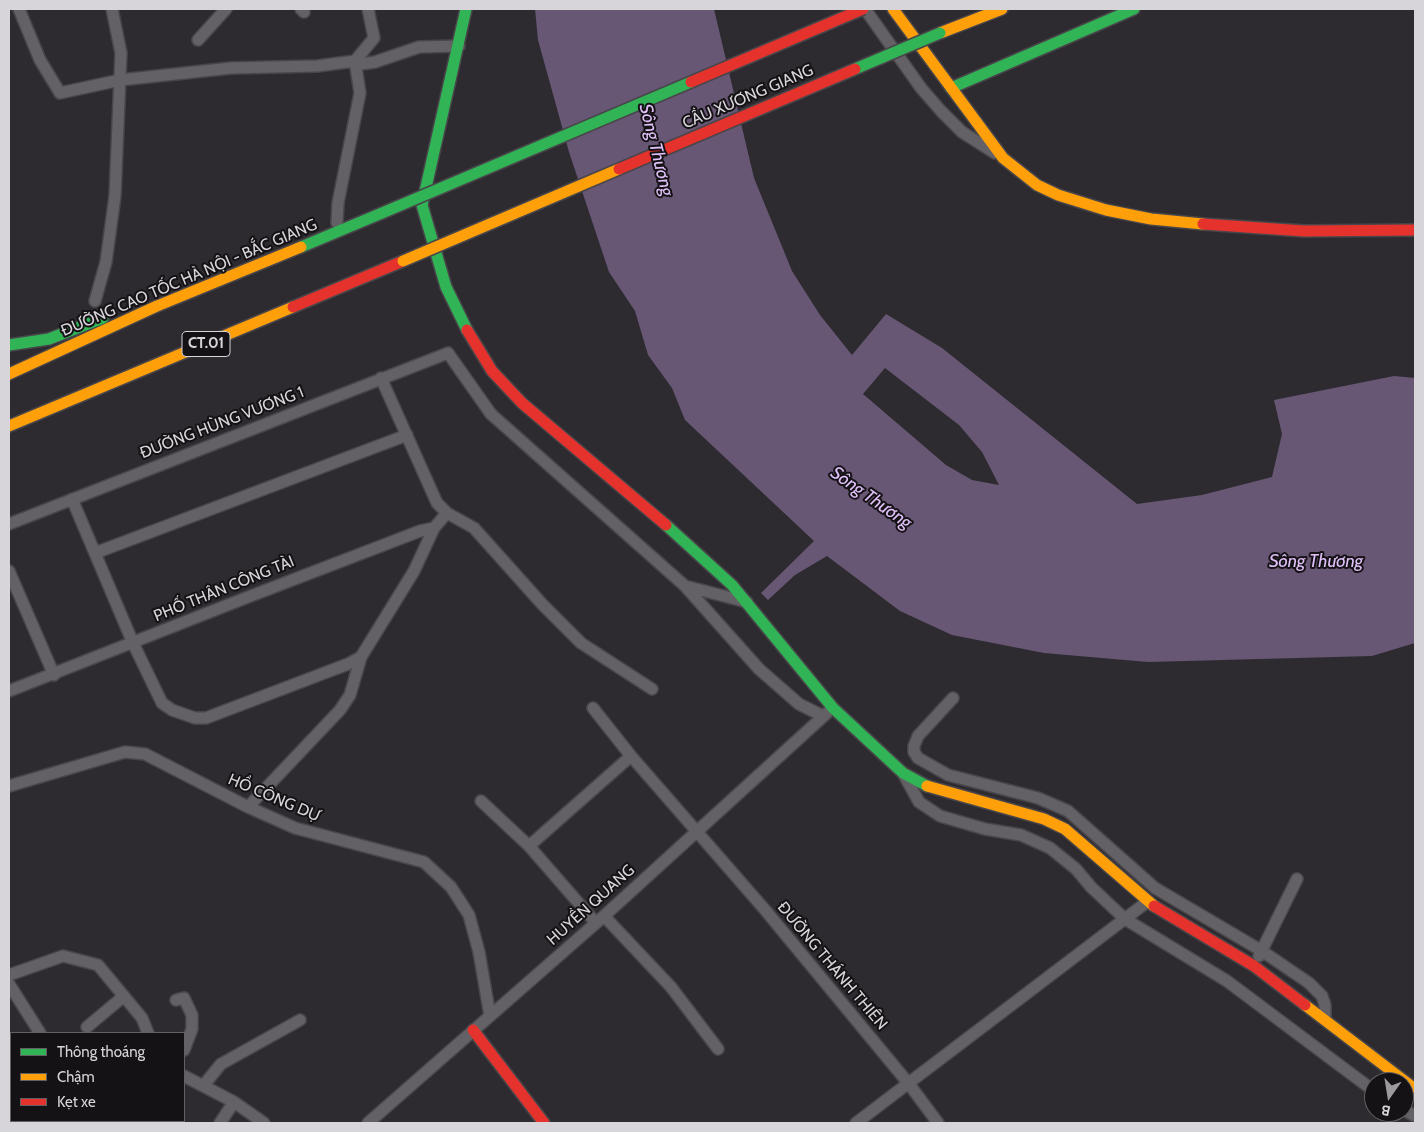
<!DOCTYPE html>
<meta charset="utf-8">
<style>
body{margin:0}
#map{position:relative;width:1424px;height:1132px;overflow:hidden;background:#2d2b2f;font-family:Cabin,sans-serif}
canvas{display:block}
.frame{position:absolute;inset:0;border:10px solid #d8d5da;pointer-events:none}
.legend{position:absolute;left:10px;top:1032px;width:175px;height:90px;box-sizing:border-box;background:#151216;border:1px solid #636064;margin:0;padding:6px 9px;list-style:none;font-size:15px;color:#d8d5da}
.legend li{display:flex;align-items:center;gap:10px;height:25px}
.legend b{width:25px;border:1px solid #636064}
.north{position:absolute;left:1364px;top:1072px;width:50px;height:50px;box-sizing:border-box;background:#151216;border:1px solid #636064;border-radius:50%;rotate:193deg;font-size:14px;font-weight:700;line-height:20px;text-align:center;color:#d8d5da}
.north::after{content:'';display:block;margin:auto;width:18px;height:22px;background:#9c9a9e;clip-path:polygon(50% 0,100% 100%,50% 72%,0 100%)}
</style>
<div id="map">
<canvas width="1424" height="1132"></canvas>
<div class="frame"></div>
<ul class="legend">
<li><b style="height:6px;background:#30b455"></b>Thông thoáng</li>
<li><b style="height:6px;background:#ff9f0a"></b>Chậm</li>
<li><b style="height:6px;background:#e5322d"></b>Kẹt xe</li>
</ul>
<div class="north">B</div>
</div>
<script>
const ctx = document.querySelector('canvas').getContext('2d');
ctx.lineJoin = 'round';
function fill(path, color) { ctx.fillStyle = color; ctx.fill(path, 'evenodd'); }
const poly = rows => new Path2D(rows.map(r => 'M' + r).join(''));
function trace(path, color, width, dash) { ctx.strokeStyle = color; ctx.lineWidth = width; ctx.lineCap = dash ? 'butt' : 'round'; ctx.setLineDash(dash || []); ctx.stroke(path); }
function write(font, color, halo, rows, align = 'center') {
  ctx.font = font + ' Cabin,sans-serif'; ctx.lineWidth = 4; ctx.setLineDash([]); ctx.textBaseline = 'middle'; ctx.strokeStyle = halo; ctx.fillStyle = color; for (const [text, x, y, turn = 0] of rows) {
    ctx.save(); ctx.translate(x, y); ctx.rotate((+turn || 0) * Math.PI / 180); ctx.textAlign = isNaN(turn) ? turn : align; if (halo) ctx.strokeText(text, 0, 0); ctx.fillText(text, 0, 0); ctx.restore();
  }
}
const water = poly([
 [535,9,714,9,754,178,792,271,820,315,852,355,886,314,942,348,1137,504,1202,495,1272,477,1282,434,1274,400,1394,376,1415,378,1415,643,1372,656,1148,662,1044,653,952,635,900,611,827,556,795,575,768,600,761,593,814,541,685,420,672,388,648,355,635,311,609,272,569,152,538,40],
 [885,368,959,425,982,452,999,485,972,480,946,465,863,394]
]);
const street = poly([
 [19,9,40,60,60,93,120,80,231,68,317,66,355,61,374,38,368,9],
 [301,9,304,12],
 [865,9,921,88,941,111,962,132,995,153],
 [198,40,226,9],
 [355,65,375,62,419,47,459,46],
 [337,223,338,203,360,93,355,61],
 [95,301,106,262,115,196,121,53,112,9],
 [381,378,437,503,447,513,474,528,542,604,581,643,652,689],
 [72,499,133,643,162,703,172,710,195,718,206,718,348,664,361,657,414,571,434,528],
 [9,524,448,353,491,414,685,586,759,669,799,704,823,716],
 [95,553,407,435],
 [9,571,54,675],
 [685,586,747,602],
 [9,691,248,597,420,531,434,528,447,513],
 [953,698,918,736,914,746,914,752,918,758,948,775,1038,798,1068,811,1155,888,1262,951,1309,983,1322,996,1325,1005,1325,1020],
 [593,708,631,756,766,911,909,1084,938,1123],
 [903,773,919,802,940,816,985,829,1021,835,1050,848,1076,869,1091,887,1125,919,1227,981,1374,1091],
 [9,786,125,752,145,754,248,807,295,828,424,862,451,887,469,915,479,952,490,1016],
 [481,801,529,846,596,923],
 [248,807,340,710,350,695,361,657],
 [529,846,631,756],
 [604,916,671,987,718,1049],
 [1259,956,1297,879],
 [9,975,63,956,98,965,142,1018,148,1033],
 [9,984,40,1033],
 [176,1000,184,998,192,1015,192,1029,184,1050],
 [87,1027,124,996],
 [184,1076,234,1102,264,1123],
 [203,1086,221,1064,300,1020],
 [1404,1110,1415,1116],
 [220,1123,234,1102],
 [368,1123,604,916,827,713],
 [856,1123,1147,902]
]);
const fast = poly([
 [466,9,422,205,446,287,467,330],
 [951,88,1134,9],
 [301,247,382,213],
 [9,345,49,339,103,318],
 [666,525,732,585,833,708,903,773,927,786]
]);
const slow = poly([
 [893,9,1003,158,1037,185,1058,195,1106,210,1151,219,1203,224],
 [940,33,1002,9],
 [9,374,157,306,301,247],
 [9,426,293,307],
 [927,786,1044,819,1065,829,1154,906],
 [1305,1005,1415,1089]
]);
const jam = poly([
 [1203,224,1304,231,1415,230],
 [293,307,403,261],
 [467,330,492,371,522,403,666,525],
 [1154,906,1254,966,1305,1005],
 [473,1030,544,1123]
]);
const fastBridge = poly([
 [855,69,940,33],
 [382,213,691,82]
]);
const slowBridge = poly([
 [403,261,619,169]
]);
const jamBridge = poly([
 [691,82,863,9],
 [619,169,855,69]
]);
const shields = [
 [206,344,48]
];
const shieldNames = [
 ["CT.01",206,344]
];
const streetNames = [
 ["CẦU XƯƠNG GIANG",748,97,-23],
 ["ĐƯỜNG CAO TỐC HÀ NỘI - BẮC GIANG",189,278,-23],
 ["ĐƯỜNG HÙNG VƯƠNG 1",222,423,-21],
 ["PHỐ THÂN CÔNG TÀI",224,589,-22],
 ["HỒ CÔNG DỰ",274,798,23],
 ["HUYỀN QUANG",591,905,-42],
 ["ĐƯỜNG THÁNH THIÊN",832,966,50]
];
const waterNames = [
 ["Sông Thương",656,150,76],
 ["Sông Thương",871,498,35],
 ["Sông Thương",1316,562]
];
fill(water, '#675774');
trace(street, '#48464a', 14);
trace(fast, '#48464a', 14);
trace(slow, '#48464a', 14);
trace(jam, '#48464a', 14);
trace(street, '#636165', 11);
trace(fast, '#30b455', 11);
trace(slow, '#ff9f0a', 11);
trace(jam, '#e5322d', 11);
trace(fastBridge, '#48464a', 14, []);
trace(slowBridge, '#48464a', 14, []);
trace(jamBridge, '#48464a', 14, []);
trace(fastBridge, '#30b455', 11);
trace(slowBridge, '#ff9f0a', 11);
trace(jamBridge, '#e5322d', 11);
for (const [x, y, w] of shields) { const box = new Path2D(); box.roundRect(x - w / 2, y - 12.5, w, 25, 4); ctx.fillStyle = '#151216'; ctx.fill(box); trace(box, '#d8d5da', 1); }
write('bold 15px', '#d8d5da', null, shieldNames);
write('16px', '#d8d5da', '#151216', streetNames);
write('italic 18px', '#e0c1f9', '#151216', waterNames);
</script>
